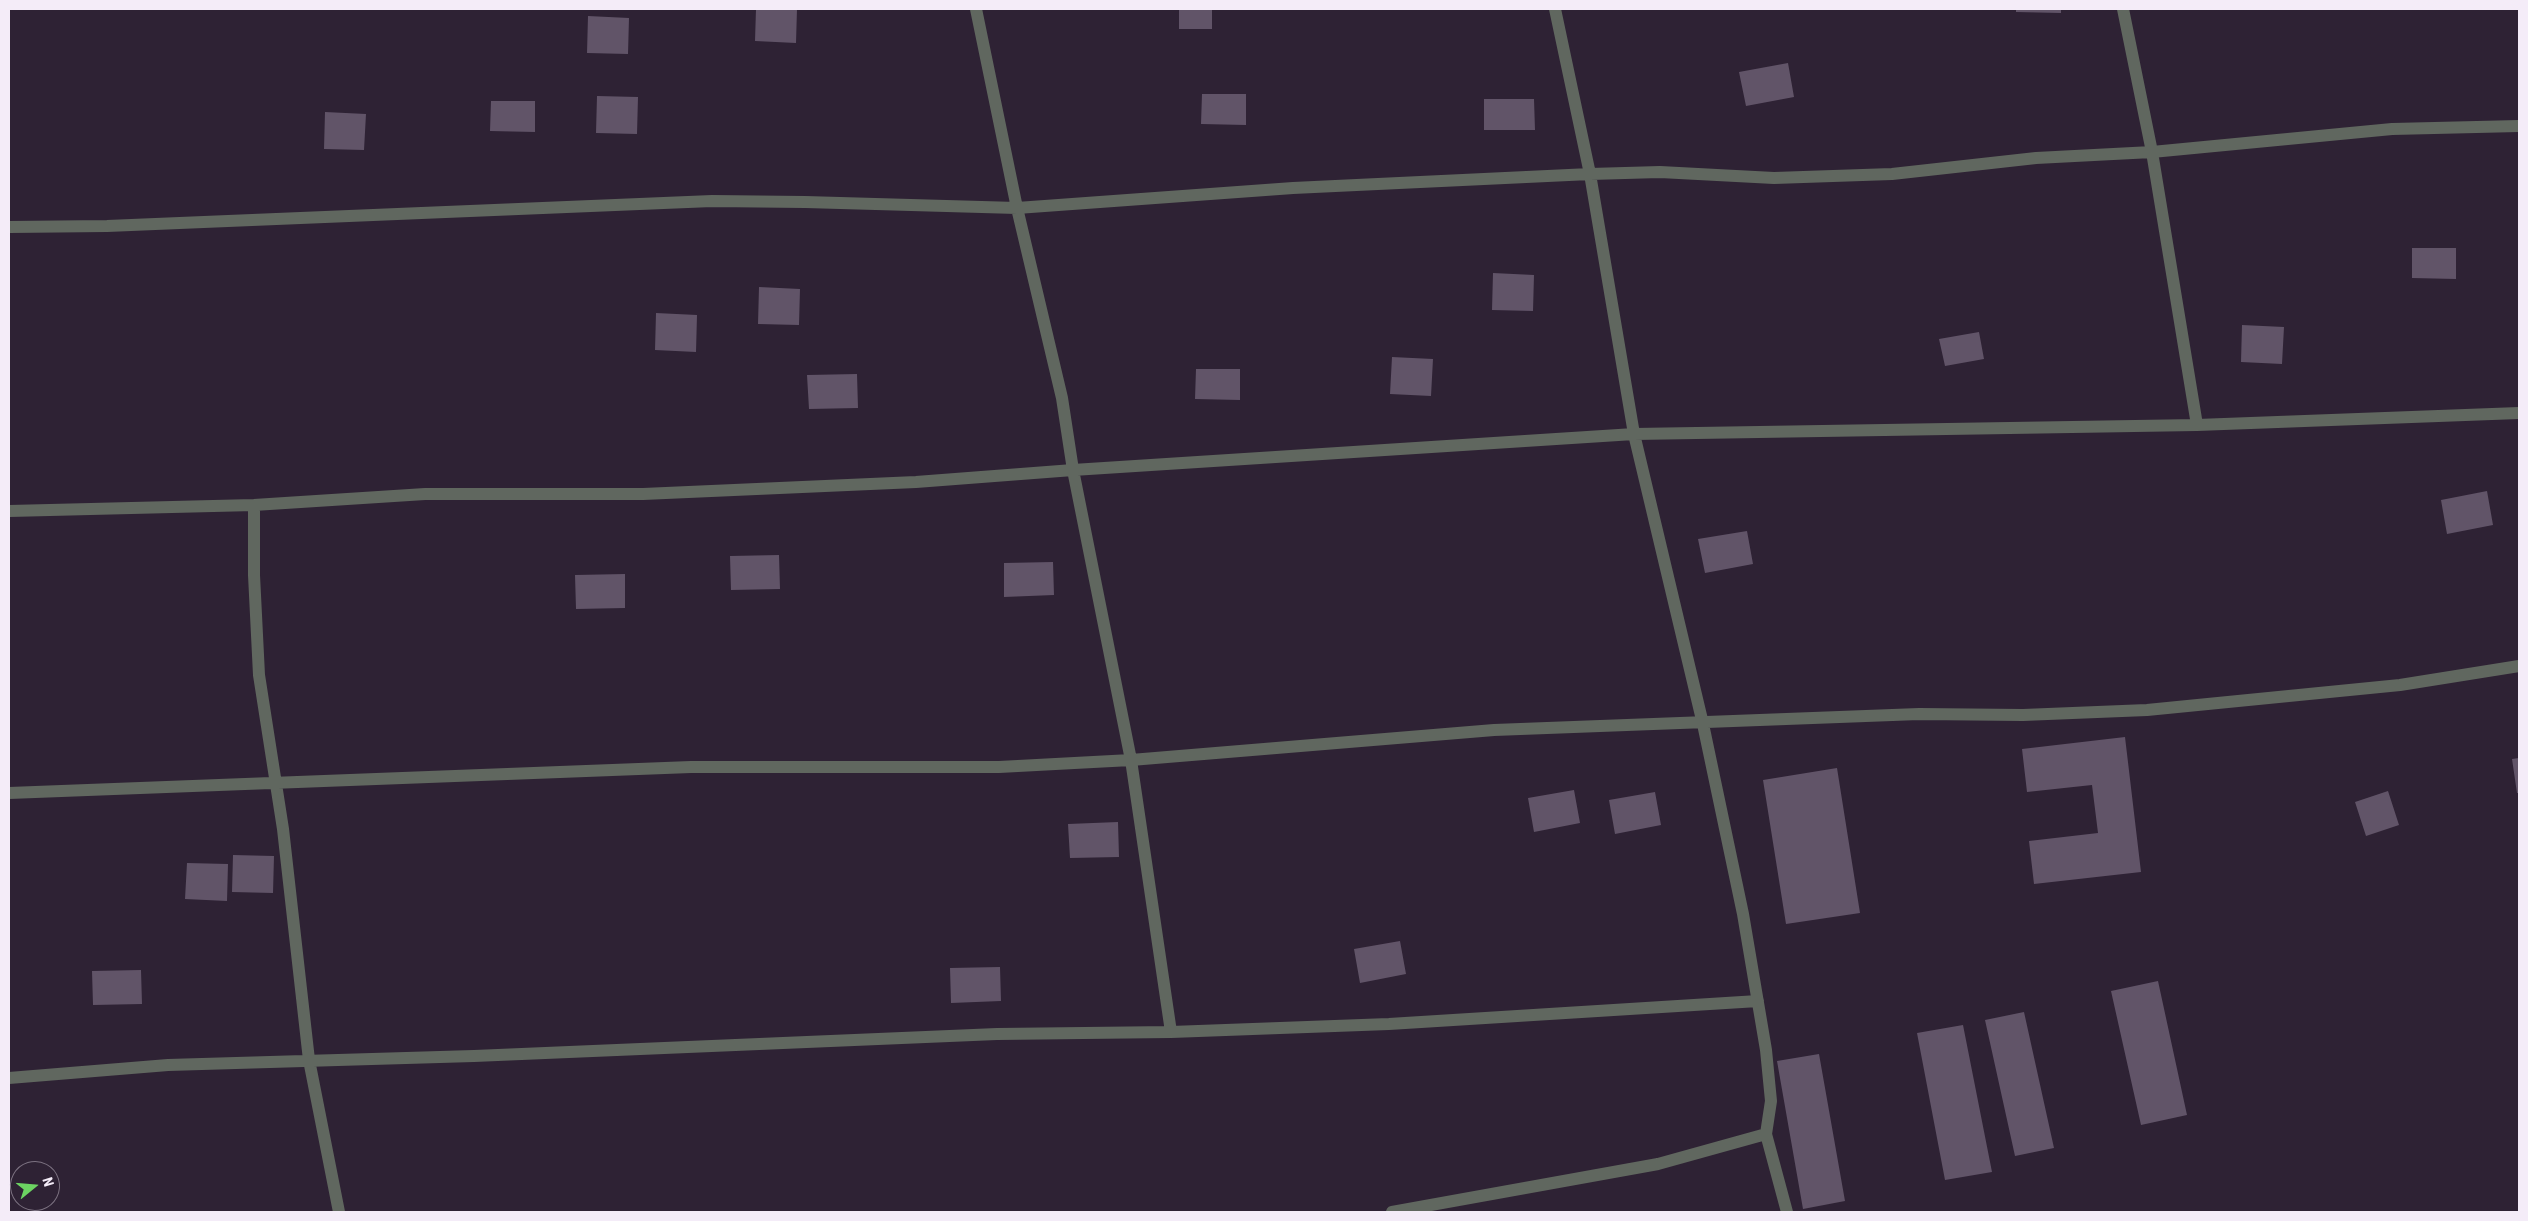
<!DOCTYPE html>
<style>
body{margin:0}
#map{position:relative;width:2528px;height:1221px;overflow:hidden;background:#2e2234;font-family:"Roboto Condensed",sans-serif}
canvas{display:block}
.frame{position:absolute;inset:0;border:10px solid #f4ecf8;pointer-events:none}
.north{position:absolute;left:10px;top:1161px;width:50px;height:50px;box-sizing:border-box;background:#2e2234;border:1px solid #7d7382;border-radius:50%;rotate:73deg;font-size:14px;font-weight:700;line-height:20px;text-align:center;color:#f4ecf8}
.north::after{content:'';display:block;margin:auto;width:18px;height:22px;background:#6cd362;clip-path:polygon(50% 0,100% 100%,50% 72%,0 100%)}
</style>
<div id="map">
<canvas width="2528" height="1221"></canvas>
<div class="frame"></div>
<div class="north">N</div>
</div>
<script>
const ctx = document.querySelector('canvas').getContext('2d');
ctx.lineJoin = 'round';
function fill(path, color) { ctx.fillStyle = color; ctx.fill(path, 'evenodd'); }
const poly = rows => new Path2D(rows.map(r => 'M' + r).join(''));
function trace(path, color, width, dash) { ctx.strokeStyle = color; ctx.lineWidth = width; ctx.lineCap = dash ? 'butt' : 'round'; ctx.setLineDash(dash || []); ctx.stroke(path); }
const building = poly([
 [756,9,797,9,796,43,755,41],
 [1179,9,1212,9,1212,29,1179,29],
 [2016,9,2061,9,2061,13,2016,12],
 [588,16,629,18,628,54,587,53],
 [1788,63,1794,97,1746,106,1739,72],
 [1202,94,1246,94,1246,125,1201,124],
 [597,96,638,97,637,134,596,133],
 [1484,99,1534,99,1535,130,1484,130],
 [491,101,535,101,535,132,490,131],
 [325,112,366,114,364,150,324,149],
 [2412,248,2456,248,2456,279,2412,278],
 [1493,273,1534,275,1533,311,1492,310],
 [759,287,800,289,799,325,758,324],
 [656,313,697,315,696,352,655,350],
 [2242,325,2284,327,2282,364,2241,362],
 [1979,332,1984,359,1945,366,1939,339],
 [1392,357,1433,359,1431,396,1390,394],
 [1196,369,1240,369,1240,400,1195,399],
 [857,374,858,408,809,409,807,375],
 [2487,491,2493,525,2447,534,2441,500],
 [1747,531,1753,564,1705,573,1698,539],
 [779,555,780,589,731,590,730,556],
 [1053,562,1054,595,1004,597,1004,563],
 [625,574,625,608,576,609,575,575],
 [2125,737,2141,872,2034,884,2029,841,2098,833,2092,785,2027,792,2022,749],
 [2519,758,2519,793,2517,793,2512,759],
 [1837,768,1860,913,1786,924,1763,780],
 [1574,790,1580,823,1534,832,1528,798],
 [2388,791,2399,825,2366,836,2355,802],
 [1655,792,1661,825,1615,834,1609,800],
 [1118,822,1119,857,1070,858,1068,824],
 [233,855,274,856,273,893,232,892],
 [187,863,228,864,227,901,185,899],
 [1400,941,1406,974,1360,983,1354,949],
 [1000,967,1001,1001,951,1003,950,968],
 [141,970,142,1004,93,1005,92,971],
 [2158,981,2187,1115,2141,1125,2111,991],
 [2024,1012,2054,1148,2015,1156,1985,1020],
 [1963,1025,1992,1172,1945,1180,1917,1033],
 [1819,1054,1845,1201,1803,1209,1777,1061]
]);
const minor = poly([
 [976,9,1017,208,1062,398,1073,470,1131,760,1171,1032],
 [2123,9,2152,152,2197,425],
 [9,227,107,226,712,201,805,202,1017,208,1293,188,1590,174,1660,172,1774,178,1892,174,2036,158,2152,152,2392,129,2519,126],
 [254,505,254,575,259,675,283,829,309,1060,339,1212],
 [9,511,254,505,425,494,643,494,916,482,1073,470,1634,434,2197,425,2519,413],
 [9,793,691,767,999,767,1131,760,1494,730,1919,714,2023,715,2147,710,2400,685,2519,666],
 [9,1078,168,1065,474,1056,997,1034,1171,1032,1389,1024,1758,1001],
 [1766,1134,1787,1212],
 [1392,1212,1658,1164,1766,1134,1771,1101,1766,1050,1743,914,1703,724,1634,434,1590,174,1555,9]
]);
fill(building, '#615468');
trace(minor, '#60675f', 12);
</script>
